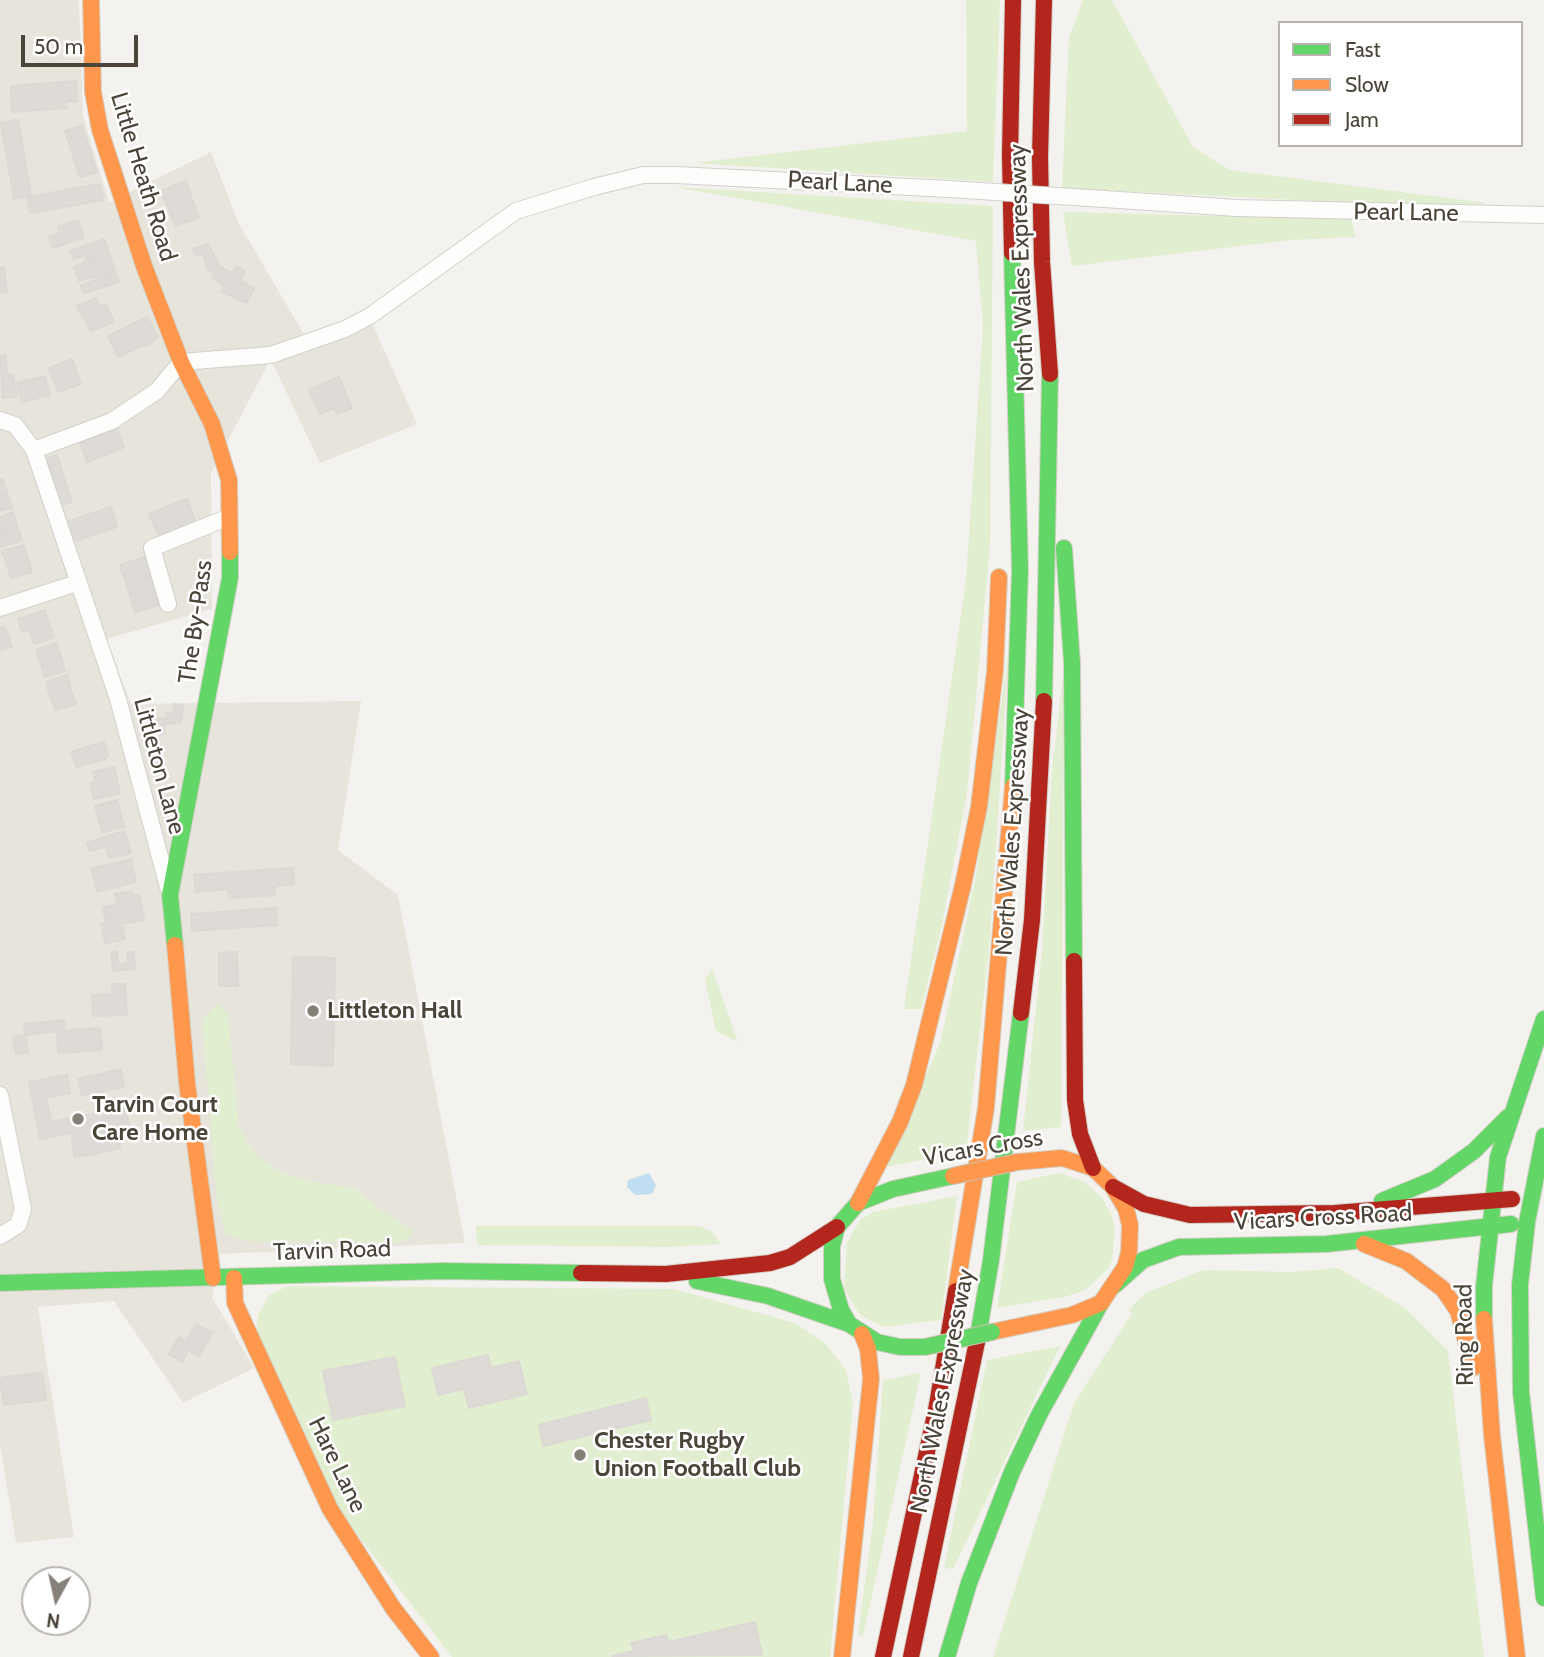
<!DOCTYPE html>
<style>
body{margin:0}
#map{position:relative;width:1544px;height:1657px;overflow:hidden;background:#f4f2ee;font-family:Cabin,sans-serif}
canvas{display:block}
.legend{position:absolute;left:1278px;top:21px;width:245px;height:126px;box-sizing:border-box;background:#fff;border:2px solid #b7b4b0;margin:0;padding:9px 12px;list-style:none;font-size:21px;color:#4b4439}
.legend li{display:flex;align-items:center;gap:14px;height:35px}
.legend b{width:35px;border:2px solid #b7b4b0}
.north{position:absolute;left:21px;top:1566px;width:70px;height:70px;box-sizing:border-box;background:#fff;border:2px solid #b7b4b0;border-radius:50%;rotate:188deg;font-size:19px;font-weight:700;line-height:28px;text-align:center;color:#4b4439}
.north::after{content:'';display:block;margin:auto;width:24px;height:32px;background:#868178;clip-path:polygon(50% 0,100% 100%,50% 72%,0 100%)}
.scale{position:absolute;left:21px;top:35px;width:117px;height:32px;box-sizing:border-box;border:4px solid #4b4439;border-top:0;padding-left:9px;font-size:21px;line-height:24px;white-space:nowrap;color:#4b4439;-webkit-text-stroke:5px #fff;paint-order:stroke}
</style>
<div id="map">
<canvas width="1544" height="1657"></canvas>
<ul class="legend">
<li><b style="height:9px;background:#63d668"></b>Fast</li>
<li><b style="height:9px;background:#ff974d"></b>Slow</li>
<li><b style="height:9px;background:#b3261e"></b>Jam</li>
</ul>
<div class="north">N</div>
<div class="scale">50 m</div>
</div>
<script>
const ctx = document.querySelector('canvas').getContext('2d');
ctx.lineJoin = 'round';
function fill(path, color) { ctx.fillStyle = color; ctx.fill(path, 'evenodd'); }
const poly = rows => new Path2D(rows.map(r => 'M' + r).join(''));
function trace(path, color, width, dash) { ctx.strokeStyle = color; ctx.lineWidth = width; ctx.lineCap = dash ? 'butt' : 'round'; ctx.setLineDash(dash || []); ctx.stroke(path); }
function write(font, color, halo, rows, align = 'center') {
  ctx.font = font + ' Cabin,sans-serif'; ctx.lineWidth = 5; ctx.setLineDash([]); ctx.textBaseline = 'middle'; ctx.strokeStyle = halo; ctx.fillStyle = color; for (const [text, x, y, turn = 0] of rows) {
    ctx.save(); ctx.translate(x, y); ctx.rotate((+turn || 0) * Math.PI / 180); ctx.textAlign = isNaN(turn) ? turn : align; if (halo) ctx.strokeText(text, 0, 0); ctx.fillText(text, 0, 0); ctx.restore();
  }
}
const residential = poly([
 [0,0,79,0,83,116,109,202,211,152,238,222,312,348,372,323,417,424,320,463,273,364,268,364,211,473,212,609,106,639,131,704,361,701,338,850,398,895,465,1243,220,1254,212,1297,254,1368,183,1403,114,1301,38,1307,74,1537,16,1543,0,1444]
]);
const green = poly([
 [966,0,1000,0,993,182,694,163,967,131],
 [1083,0,1112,0,1193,147,1230,170,1487,203,1451,208,1062,188,1069,38],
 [675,187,993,206,990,546,967,793,941,929,921,1009,904,1009,966,580,983,327,976,241],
 [1063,212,1351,219,1356,237,1291,240,1072,266],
 [1009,650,989,949,967,1144,954,1148,954,1153,887,1167,941,1040,976,875],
 [1064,668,1061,1127,1023,1131,1042,951,1052,770],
 [712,968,738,1042,716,1031,705,980],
 [217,1004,228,1014,239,1127,257,1157,283,1173,307,1181,355,1188,378,1208,413,1231,407,1239,397,1243,245,1241,225,1233,217,1199,202,1020],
 [1059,1173,1085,1182,1103,1199,1112,1216,1115,1231,1112,1260,1108,1269,1085,1290,1065,1297,997,1308,1017,1182],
 [957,1196,941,1320,884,1327,860,1315,844,1289,847,1242,861,1219,873,1212],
 [476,1226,699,1226,711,1231,721,1244,669,1247,477,1245],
 [1338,1268,1404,1307,1448,1351,1484,1657,993,1657,1074,1403,1133,1312,1128,1311,1136,1302,1148,1292,1204,1270,1293,1272],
 [288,1286,674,1289,795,1323,825,1343,846,1370,853,1403,830,1657,452,1657,335,1506,256,1334,258,1315,269,1295],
 [1060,1346,953,1569,944,1568,987,1360],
 [921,1373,863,1636,858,1635,873,1523,883,1380]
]);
const water = poly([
 [649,1173,656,1185,652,1194,635,1195,627,1187,628,1180]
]);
const building = poly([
 [76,81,77,101,66,102,67,108,12,112,11,86,76,81],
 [18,120,31,196,14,199,1,123,18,120],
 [82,126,97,172,80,177,65,131,82,126],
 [186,181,192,199,168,208,161,191,186,181],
 [100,184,103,200,30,213,27,197,100,184],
 [192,199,199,217,175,226,168,208,192,199],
 [78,220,84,238,53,248,49,236,60,233,58,227,78,220],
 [104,239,109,252,86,259,85,255,73,259,70,251,104,239],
 [208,244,220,267,232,273,237,266,245,271,240,280,254,289,246,303,221,291,224,286,213,278,215,274,208,270,203,254,196,256,193,249,208,244],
 [109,252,112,262,77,274,74,267,109,252],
 [112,262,115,272,79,281,77,274,112,262],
 [4,267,7,292,0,293,0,268,4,267],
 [115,272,119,282,84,293,81,286,115,272],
 [96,298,101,307,106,305,114,322,91,331,77,306,96,298],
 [147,317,158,337,144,347,143,345,118,357,108,336,147,317],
 [5,355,8,376,13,375,17,396,3,398,0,356,5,355],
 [72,359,81,384,58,392,49,368,72,359],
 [45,376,50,395,22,402,17,383,45,376],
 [339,377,352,408,337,414,334,408,320,414,309,390,339,377],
 [117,428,124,447,87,462,80,443,117,428],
 [57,455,72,502,58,506,43,459,57,455],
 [3,479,7,493,0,495,0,480,3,479],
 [7,493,12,508,0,511,0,495,7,493],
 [187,499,196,523,187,526,178,502,187,499],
 [178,502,187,526,178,530,168,506,178,502],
 [168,506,178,530,168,534,158,510,168,506],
 [111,507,117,527,69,543,63,523,111,507],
 [158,510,168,534,160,538,149,514,158,510],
 [13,512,17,526,0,532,0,517,13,512],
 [17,526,22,540,1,547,0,532,17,526],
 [24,545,28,559,7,565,2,551,24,545],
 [145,557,148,565,123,574,120,565,145,557],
 [28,559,32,572,11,578,7,565,28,559],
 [148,565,151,575,126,583,123,574,148,565],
 [151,575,154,585,129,593,126,583,151,575],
 [154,585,156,595,132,603,129,593,154,585],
 [156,595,159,605,135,612,132,603,156,595],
 [45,610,49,624,22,632,18,619,45,610],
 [49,624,54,637,34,644,29,630,49,624],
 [5,627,12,647,0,650,0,628,5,627],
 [56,643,61,657,41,664,36,650,56,643],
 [61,657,65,671,45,677,41,664,61,657],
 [67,675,71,690,50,696,46,682,67,675],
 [71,690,76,704,55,710,50,696,71,690],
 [174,704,183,705,181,722,164,725,165,734,155,734,153,719,166,718,166,713,174,712,174,704],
 [104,742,108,756,105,759,76,767,71,752,104,742],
 [114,767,120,793,94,799,90,783,95,782,93,772,114,767],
 [117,800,121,815,99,821,95,806,117,800],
 [121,815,124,827,102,832,99,821,121,815],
 [124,831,128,841,89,851,87,843,124,831],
 [128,841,131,853,109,858,106,847,128,841],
 [131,859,133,870,94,880,91,869,131,859],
 [293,868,294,884,275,886,275,895,249,897,248,871,293,868],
 [133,870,136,882,97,892,94,880,133,870],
 [248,871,249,897,229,898,228,889,196,892,194,875,248,871],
 [132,891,133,896,139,895,142,908,104,915,103,907,117,904,115,894,132,891],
 [142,908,144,920,122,924,125,939,105,943,101,924,106,923,104,915,142,908],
 [276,908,277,925,192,931,191,914,276,908],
 [117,951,118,964,128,963,127,952,134,952,135,969,113,971,111,952,117,951],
 [237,952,238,986,219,986,219,953,237,952],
 [293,957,335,958,333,1066,291,1064,293,957],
 [112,984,125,984,127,1015,93,1016,92,995,112,994,112,984],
 [64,1020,65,1030,26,1035,24,1024,64,1020],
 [100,1028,102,1050,58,1053,57,1031,100,1028],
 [26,1035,28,1052,16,1054,13,1037,26,1035],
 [121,1069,124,1087,82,1095,78,1079,121,1069],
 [67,1075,70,1093,46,1098,51,1122,87,1115,94,1154,75,1157,71,1133,40,1139,29,1082,67,1075],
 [126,1108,131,1136,118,1139,120,1148,94,1154,87,1115,126,1108],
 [196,1324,212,1333,199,1356,188,1350,182,1362,169,1354,179,1337,186,1341,196,1324],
 [488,1355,491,1368,519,1361,527,1394,469,1408,464,1389,438,1395,432,1368,488,1355],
 [395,1357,405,1406,333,1420,323,1371,395,1357],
 [42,1372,46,1400,4,1405,0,1378,42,1372],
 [646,1398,651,1420,543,1446,539,1425,646,1398],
 [755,1622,762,1655,612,1656,634,1651,631,1643,666,1635,668,1642,755,1622]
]);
const street = poly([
 [1104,199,1237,208,1544,215],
 [0,420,15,425,34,450],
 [168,604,152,548,229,517],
 [0,608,77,583],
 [168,887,118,699,34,450,112,421,157,391,181,362,271,355,345,329,370,316,516,211,594,187,643,175,676,175,949,189],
 [0,1095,23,1209,18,1225,0,1236]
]);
const fast = poly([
 [1012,253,1020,570,1013,786],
 [1064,548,1072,663,1074,961],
 [1044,701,1050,374],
 [175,945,170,895,230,578,230,552],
 [1544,1136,1527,1222,1520,1285,1521,1392,1544,1598],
 [1382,1201,1435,1179,1474,1151,1508,1117],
 [697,1281,768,1296,849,1324],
 [0,1283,443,1271,581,1273],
 [1115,1285,1143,1260,1179,1247,1326,1244,1511,1224],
 [1484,1319,1484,1286,1498,1157,1544,1019],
 [977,1342,991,1260,1021,1013],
 [925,1347,900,1347,877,1342,849,1324,841,1310,832,1279,832,1246,837,1227,858,1203,893,1189,953,1176],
 [947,1657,969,1583,1012,1472,1039,1415,1101,1303]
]);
const slow = poly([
 [91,0,93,92,100,130,144,266,181,362,212,424,229,480,230,552],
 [175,945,187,1083,213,1278],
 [858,1203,900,1122,914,1085,963,885,979,807,995,671,999,577],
 [1364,1244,1406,1261,1443,1289,1458,1311,1473,1368],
 [234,1278,235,1303,330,1509,393,1608,431,1657],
 [956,1291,986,1108,1013,786],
 [1484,1319,1492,1436,1517,1657],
 [992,1332,1072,1315,1101,1303,1125,1267,1129,1252,1130,1225,1126,1209,1113,1187,1093,1168,1062,1158,1017,1162],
 [842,1657,871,1379,868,1349,862,1334]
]);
const jam = poly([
 [1044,0,1040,157,1042,262,1050,374],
 [1012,253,1010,155,1013,0],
 [1074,961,1075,1100,1080,1134,1093,1168],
 [1021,1013,1032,920,1044,701],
 [1113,1187,1144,1204,1190,1215,1335,1213,1512,1199],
 [581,1273,666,1274,770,1263,790,1257,837,1227],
 [883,1657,937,1405,956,1291],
 [911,1657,977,1342]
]);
const streetBridge = poly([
 [949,189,1104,199]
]);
const fastBridge = poly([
 [925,1347,992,1332]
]);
const slowBridge = poly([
 [953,1176,1017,1162]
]);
const markers = [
 [313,1011,7,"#868178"],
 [78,1119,7,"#868178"],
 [580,1455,7,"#868178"]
];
const streetNames = [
 ["Little Heath Road",143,177,73],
 ["Pearl Lane",840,183,3],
 ["Pearl Lane",1406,213,1],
 ["North Wales Expressway",1022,268,-92],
 ["The By-Pass",196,622,-82],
 ["Littleton Lane",159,766,75],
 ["North Wales Expressway",1013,832,-86],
 ["Vicars Cross",983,1148,-10],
 ["Vicars Cross Road",1323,1218,-3],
 ["Tarvin Road",332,1251,-2],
 ["Ring Road",1465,1335,-91],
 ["North Wales Expressway",943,1391,-79],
 ["Hare Lane",337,1465,64]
];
const poiNames = [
 ["Littleton Hall",327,1011],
 ["Tarvin Court",92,1105],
 ["Care Home",92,1133],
 ["Chester Rugby",594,1441],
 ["Union Football Club",594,1469]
];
fill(residential, '#e7e4dc');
fill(green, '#e1eecf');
fill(water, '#c0ddf1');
fill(building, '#dedbd6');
trace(building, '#dcd9d4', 2);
trace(street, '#d2d0cb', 18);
trace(fast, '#d3cfc5', 18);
trace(slow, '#d3cfc5', 18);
trace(jam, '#d3cfc5', 18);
trace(street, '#fdfdfc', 16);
trace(fast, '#63d668', 16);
trace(slow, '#ff974d', 16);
trace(jam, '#b3261e', 16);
trace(streetBridge, '#d2d0cb', 18, []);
trace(fastBridge, '#ccbfa9', 18, []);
trace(slowBridge, '#ccbfa9', 18, []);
trace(streetBridge, '#fdfdfc', 16);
trace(fastBridge, '#63d668', 16);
trace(slowBridge, '#ff974d', 16);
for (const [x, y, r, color] of markers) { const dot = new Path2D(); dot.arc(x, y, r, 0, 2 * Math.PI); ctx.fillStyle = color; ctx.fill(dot); trace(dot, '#fff', 2.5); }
write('24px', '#4b4439', '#fff', streetNames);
write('bold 24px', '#4b4439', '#fff', poiNames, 'left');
</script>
